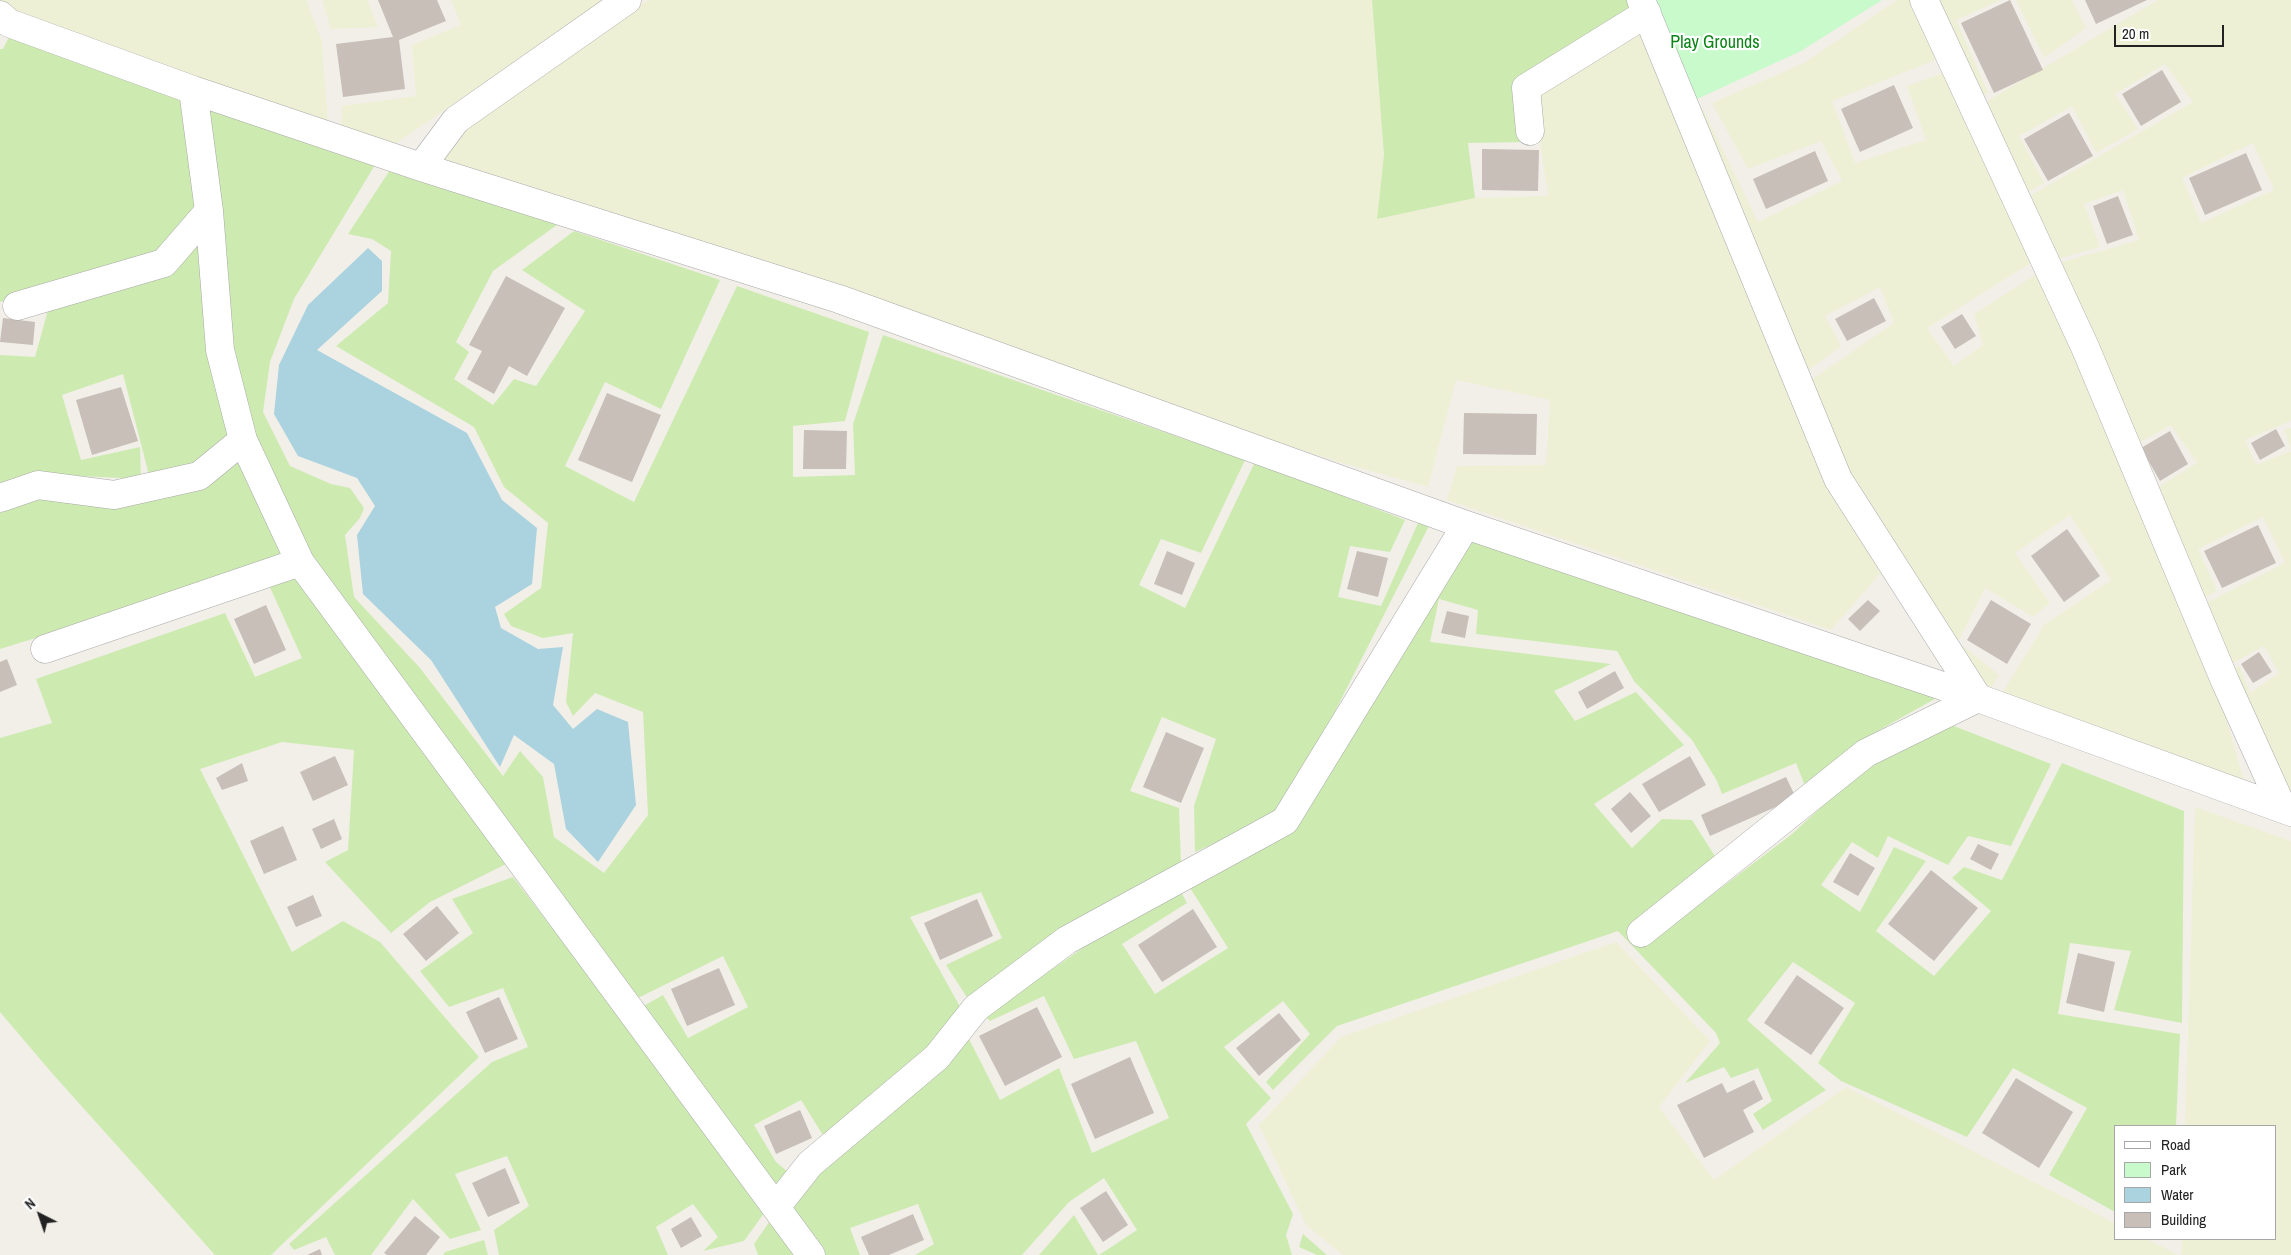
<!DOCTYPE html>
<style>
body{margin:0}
#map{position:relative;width:2291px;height:1255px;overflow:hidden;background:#f2efe9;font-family:"Archivo Narrow",sans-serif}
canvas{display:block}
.legend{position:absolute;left:2114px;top:1125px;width:162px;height:115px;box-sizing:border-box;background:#fff;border:1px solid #a7a7a7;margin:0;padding:6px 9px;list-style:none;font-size:15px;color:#222}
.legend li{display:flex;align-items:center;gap:10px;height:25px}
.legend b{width:25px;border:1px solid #a7a7a7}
.north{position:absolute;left:15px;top:1190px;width:50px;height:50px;-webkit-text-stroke:4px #fff;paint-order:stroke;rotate:319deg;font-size:14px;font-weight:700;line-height:20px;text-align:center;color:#222}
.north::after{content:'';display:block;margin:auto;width:18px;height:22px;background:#222;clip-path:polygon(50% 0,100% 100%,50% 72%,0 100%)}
.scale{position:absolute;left:2114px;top:25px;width:110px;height:22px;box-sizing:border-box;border:2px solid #222;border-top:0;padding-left:6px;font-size:15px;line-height:18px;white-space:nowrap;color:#222;-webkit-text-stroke:4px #fff;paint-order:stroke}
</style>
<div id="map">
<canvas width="2291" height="1255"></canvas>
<ul class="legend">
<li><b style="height:6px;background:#fff"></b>Road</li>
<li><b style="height:14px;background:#c8facc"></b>Park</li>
<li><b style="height:14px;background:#aad3df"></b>Water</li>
<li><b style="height:14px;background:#c7bfb8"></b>Building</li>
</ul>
<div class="north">N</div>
<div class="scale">20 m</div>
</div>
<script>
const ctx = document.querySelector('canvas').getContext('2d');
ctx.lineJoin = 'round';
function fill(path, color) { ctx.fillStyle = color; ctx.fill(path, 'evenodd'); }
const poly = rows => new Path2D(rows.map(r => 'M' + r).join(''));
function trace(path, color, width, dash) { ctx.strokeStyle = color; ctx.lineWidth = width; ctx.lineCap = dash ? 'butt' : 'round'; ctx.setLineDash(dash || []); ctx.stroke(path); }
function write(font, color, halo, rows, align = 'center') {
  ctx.font = font + ' "Archivo Narrow",sans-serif'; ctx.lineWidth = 4.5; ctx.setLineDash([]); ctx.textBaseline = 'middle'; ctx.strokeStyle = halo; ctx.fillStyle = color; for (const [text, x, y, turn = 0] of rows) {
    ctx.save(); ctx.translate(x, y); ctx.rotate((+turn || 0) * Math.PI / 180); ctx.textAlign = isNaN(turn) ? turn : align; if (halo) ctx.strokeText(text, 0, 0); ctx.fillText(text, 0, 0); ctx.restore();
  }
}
const farmland = poly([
 [0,0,306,0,322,41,328,125,16,17],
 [322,0,367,0,378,27,331,29],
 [451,0,605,0,395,144,341,126,342,106,416,96,412,45,461,25],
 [648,0,1372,0,1384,155,1377,219,1475,198,1548,196,1533,92,1643,19,1792,388,1880,574,1831,630,1447,500,1457,466,1546,465,1550,400,1456,380,1428,487,1335,461,422,157],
 [1897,0,1912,0,1940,58,1832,101,1855,163,1926,140,1907,86,1946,72,2037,259,1927,328,1954,366,1983,345,1974,314,2043,270,2217,687,2244,781,2001,695,2044,625,2111,580,2070,515,2015,553,2050,603,2033,617,1985,588,1958,642,1999,675,1988,693,1951,678,1805,384,1894,323,1880,287,1825,316,1841,346,1803,374,1689,116,1703,109,1758,222,1842,181,1821,141,1748,169,1712,103,1804,63],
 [1932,0,2001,0,1956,20,1988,93,1975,98],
 [2016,0,2072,0,2086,28,2044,58],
 [2158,0,2291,0,2291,421,2245,440,2256,465,2291,451,2284,429,2291,428,2291,805,2224,673,2239,666,2250,693,2279,673,2264,646,2224,668,2194,609,2285,563,2263,517,2198,549,2217,591,2192,604,2147,494,2197,463,2171,425,2133,446,2056,264,2139,240,2123,190,2084,204,2100,247,2050,261,2023,200,2193,102,2165,64,2115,94,2138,129,2096,153,2072,106,2019,136,2044,183,2023,195,1979,106],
 [2253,143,2274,190,2201,223,2182,178],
 [2195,807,2291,841,2291,1255,2181,1255,2182,1239,2275,1239,2275,1126,2185,1126],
 [1616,942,1710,1041,1659,1107,1714,1180,1846,1087,2115,1223,2115,1239,2147,1239,2179,1255,1343,1255,1306,1225,1259,1125,1341,1037]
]);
const grass = poly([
 [1372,0,1631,0,1637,12,1521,85,1526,142,1468,143,1475,198,1377,219,1384,155],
 [13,29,189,94,206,202,162,257,0,302,0,49,3,49],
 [202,99,378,160,294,299,270,362,263,412,290,466,331,484,350,488,364,508,360,518,345,535,354,597,420,668,503,776,520,751,543,777,554,837,604,873,648,815,643,712,595,693,573,716,566,702,573,633,543,638,511,626,504,614,541,588,548,523,504,487,474,427,336,346,388,303,391,251,372,239,348,234,392,167,561,222,493,271,456,342,469,352,454,379,493,405,514,379,536,386,585,311,522,270,574,231,720,280,661,409,605,382,565,466,634,502,737,286,869,332,845,421,793,426,793,477,855,475,853,424,883,335,1245,460,1201,553,1161,539,1139,585,1185,608,1255,462,1405,520,1390,552,1350,546,1338,597,1381,606,1418,523,1430,524,1284,812,1195,852,1194,806,1216,739,1162,717,1130,791,1179,808,1181,862,970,1002,946,965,1002,938,981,892,910,917,963,1012,932,1052,826,1140,801,1100,754,1125,776,1162,793,1176,775,1192,640,1008,663,995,688,1038,748,1007,723,956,636,999,310,559,249,435,226,342],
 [208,215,238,435,198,468,150,479,123,374,62,395,81,460,140,447,141,479,38,474,0,487,0,355,35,357,50,303,169,267],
 [246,448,294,558,0,649,0,513,40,496,114,505],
 [1447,531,1940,696,1858,742,1807,791,1796,763,1722,794,1717,781,1692,740,1634,681,1617,651,1476,634,1478,610,1439,599,1430,642,1611,664,1554,691,1575,721,1636,692,1684,745,1594,804,1632,848,1662,819,1692,820,1720,864,1646,945,1792,834,1867,765,1931,717,2051,764,2011,846,1968,836,1948,865,1888,836,1878,858,1852,842,1821,885,1860,912,1894,847,1926,861,1876,931,1934,976,1991,911,1952,878,1964,867,2002,880,2062,763,2184,811,2182,1023,2114,1010,2131,951,2070,943,2058,1014,2180,1034,2176,1126,2115,1126,2115,1212,2049,1175,2087,1108,2013,1068,1967,1137,1841,1081,1818,1063,1855,1003,1793,962,1747,1020,1826,1090,1763,1130,1753,1114,1772,1101,1758,1068,1731,1078,1724,1067,1685,1083,1720,1043,1716,1033,1618,931,1337,1026,1273,1090,1266,1082,1310,1034,1283,1001,1224,1047,1271,1098,1246,1124,1293,1214,1286,1235,1292,1255,1099,1255,1137,1230,1104,1178,1069,1202,1022,1255,915,1255,934,1244,918,1204,850,1228,860,1255,823,1255,788,1203,968,1037,1000,1100,1059,1068,1092,1153,1169,1118,1136,1041,1074,1059,1044,996,990,1021,985,1016,1176,883,1187,903,1122,944,1155,994,1228,948,1187,883,1292,831],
 [303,569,510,862,430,902,391,933,325,862,348,850,354,750,282,742,200,769,292,952,343,921,380,942,479,1057,271,1255,215,1255,51,1072,0,1012,0,738,52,723,36,679,225,613,255,677,302,658,268,583],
 [513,877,767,1209,744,1241,703,1251,718,1237,693,1204,656,1227,668,1255,499,1255,494,1230,529,1206,507,1156,455,1174,481,1230,450,1239,413,1199,371,1255,335,1255,326,1237,294,1250,289,1244,492,1062,528,1047,503,988,449,1007,420,971,473,933,452,899],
 [774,1215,802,1255,758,1255,754,1244],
 [1074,1215,1098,1255,1039,1255],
 [1303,1234,1327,1255,1317,1255,1299,1247],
 [484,1240,488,1255,443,1255,445,1252]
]);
const park = poly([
 [1648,0,1882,0,1801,51,1695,100]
]);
const water = poly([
 [368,248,382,261,382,291,317,350,467,433,502,500,537,528,532,584,495,607,501,628,538,649,563,647,553,705,573,729,597,709,628,722,636,805,598,862,566,829,554,764,514,735,500,767,431,660,363,594,357,535,375,506,357,478,298,456,274,414,279,365,308,305]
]);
const building = poly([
 [378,0,437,0,446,21,399,40,405,89,343,97,336,44,393,37],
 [2010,0,2043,70,1994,93,1961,23],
 [2085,0,2147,0,2096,24],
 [2162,70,2181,102,2141,126,2122,94],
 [1894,85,1913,128,1860,152,1841,109],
 [2069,113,2093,156,2048,181,2024,139],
 [1482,149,1539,150,1538,191,1482,190],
 [1815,151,1828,181,1766,209,1753,179],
 [2246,153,2262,190,2205,215,2189,178],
 [2118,196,2133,235,2107,244,2093,206],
 [506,276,565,308,527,376,509,366,494,394,467,379,482,351,469,345],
 [1874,298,1886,321,1847,341,1835,319],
 [1962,314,1976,336,1955,349,1941,327],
 [3,318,35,322,33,345,0,342],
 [121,387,138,441,92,455,76,400],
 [607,393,661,415,632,482,578,460],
 [1464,413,1537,414,1536,455,1463,454],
 [2276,429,2285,446,2260,460,2251,443],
 [804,430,847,431,846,469,803,469],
 [2170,431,2188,464,2160,481,2141,448],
 [2258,525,2276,563,2222,588,2204,551],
 [2067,529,2100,576,2064,602,2031,556],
 [1167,551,1195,563,1182,595,1154,584],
 [1357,551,1388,558,1378,597,1347,589],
 [1868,600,1880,611,1860,631,1848,619],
 [1991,600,2031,624,2007,664,1967,640],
 [266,605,286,650,254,664,234,619],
 [1447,611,1469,616,1465,638,1441,633],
 [2259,652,2272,672,2253,683,2241,664],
 [7,659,17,685,0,692,0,662],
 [1615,671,1624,688,1587,709,1578,692],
 [1166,732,1204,748,1181,803,1143,787],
 [335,756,348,785,313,801,300,772],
 [1690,756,1706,785,1659,812,1642,784],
 [242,763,248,781,222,790,216,778],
 [1786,777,1796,798,1710,836,1701,815],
 [1630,792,1651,816,1631,833,1611,809],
 [334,819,342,839,321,849,312,829],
 [283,826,297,860,264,874,250,841],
 [1978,844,1999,854,1991,870,1970,859],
 [1850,853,1875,868,1858,896,1833,882],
 [1931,870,1978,908,1934,961,1888,924],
 [313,895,322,916,296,927,287,907],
 [977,899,993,936,940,960,924,923],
 [437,906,459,933,426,961,403,934],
 [1193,909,1217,947,1162,982,1138,945],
 [2078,953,2115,962,2104,1012,2066,1003],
 [719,968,735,1005,687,1026,671,989],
 [1797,975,1844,1008,1811,1055,1764,1023],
 [499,997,518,1039,485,1053,466,1012],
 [1037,1007,1062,1057,1005,1086,979,1036],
 [1279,1013,1301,1040,1259,1076,1236,1048],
 [1130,1057,1154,1113,1095,1139,1071,1084],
 [2016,1078,2073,1112,2039,1168,1982,1133],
 [1754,1080,1763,1099,1743,1110,1754,1132,1704,1158,1677,1105,1722,1083,1727,1093],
 [800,1110,812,1138,776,1154,764,1126],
 [505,1168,520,1203,488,1217,472,1183],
 [1106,1191,1128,1225,1103,1242,1080,1208],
 [913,1214,924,1240,889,1255,869,1255,861,1237],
 [415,1216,440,1237,426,1255,387,1255,384,1253],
 [691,1217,702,1236,681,1248,671,1229],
 [320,1249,322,1255,307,1255]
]);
const minor = poly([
 [1641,0,1838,479,1978,698,1866,753,1641,933],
 [1924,0,2085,347,2225,681,2283,809],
 [0,15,9,23,193,90],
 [1530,131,1526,88,1647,13],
 [421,167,456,120,627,0],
 [17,306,164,263,209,211],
 [0,498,38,485,114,495,199,476,243,440],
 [45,649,300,562],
 [776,1207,810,1164,937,1057,976,1008,1067,940,1285,821,1466,525],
 [811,1255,300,562,243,440,220,350,209,211,193,90,421,167,839,299,1466,525,1978,698,2291,812]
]);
const parkNames = [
 ["Play Grounds",1715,43]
];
fill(farmland, '#eef0d5');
fill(grass, '#cdebb0');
fill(park, '#c8facc');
fill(water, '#aad3df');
fill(building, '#c7bfb8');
trace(minor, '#a9a9a9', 29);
trace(minor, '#fff', 28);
write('18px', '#0c8416', '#fff', parkNames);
</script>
